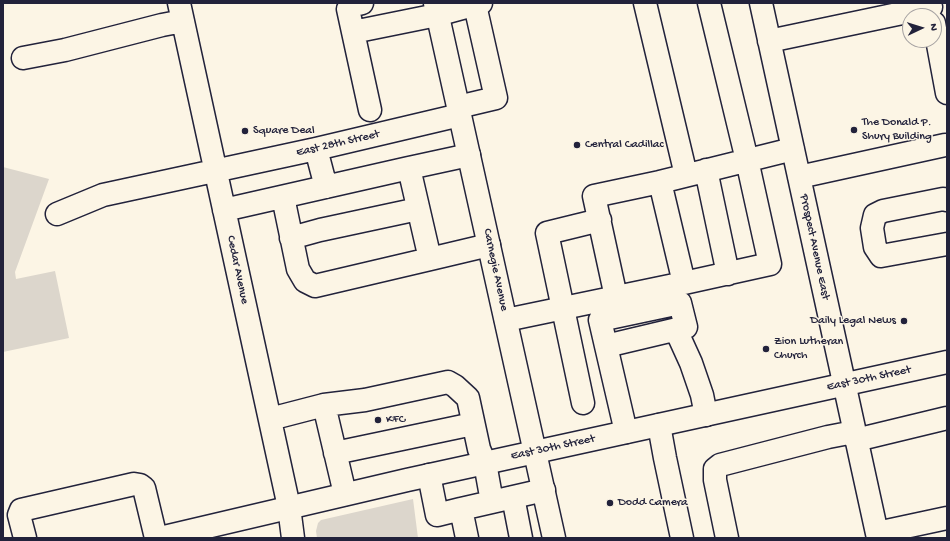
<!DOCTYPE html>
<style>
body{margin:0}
#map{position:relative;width:950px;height:541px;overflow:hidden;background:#fcf5e5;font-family:"Gochi Hand",sans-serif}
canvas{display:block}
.frame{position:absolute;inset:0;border:4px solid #22223b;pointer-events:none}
.north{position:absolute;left:902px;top:8px;width:40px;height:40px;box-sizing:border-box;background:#fcf5e5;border:1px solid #a5a1a1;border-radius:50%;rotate:86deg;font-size:11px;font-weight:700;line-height:16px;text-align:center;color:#22223b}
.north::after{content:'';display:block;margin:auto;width:14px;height:18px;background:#22223b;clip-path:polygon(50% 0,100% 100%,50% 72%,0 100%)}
</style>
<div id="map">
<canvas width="950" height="541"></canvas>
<div class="frame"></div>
<div class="north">N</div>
</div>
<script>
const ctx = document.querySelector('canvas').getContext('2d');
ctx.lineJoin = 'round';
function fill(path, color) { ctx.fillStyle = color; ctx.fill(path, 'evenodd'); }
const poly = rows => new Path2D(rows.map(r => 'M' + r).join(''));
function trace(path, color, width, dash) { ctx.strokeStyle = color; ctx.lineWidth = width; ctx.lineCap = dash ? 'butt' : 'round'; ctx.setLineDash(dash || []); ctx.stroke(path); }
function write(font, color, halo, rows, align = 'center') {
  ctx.font = font + ' "Gochi Hand",sans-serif'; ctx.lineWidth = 3; ctx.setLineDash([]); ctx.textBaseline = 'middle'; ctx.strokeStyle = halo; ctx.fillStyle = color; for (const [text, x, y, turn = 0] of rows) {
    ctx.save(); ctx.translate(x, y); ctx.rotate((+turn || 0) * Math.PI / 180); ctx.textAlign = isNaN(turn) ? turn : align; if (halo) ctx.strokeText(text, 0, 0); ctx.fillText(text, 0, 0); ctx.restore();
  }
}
const green = poly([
 [3,167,49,179,15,272,16,279,55,271,69,338,3,352],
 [413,499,418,538,317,538,316,531,318,523,321,520]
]);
const minor = poly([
 [179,3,289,507,293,538],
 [362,3,350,6,348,9,353,32,437,15,481,3],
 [645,3,686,175],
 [761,3,878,538],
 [934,23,947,93],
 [353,32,370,110],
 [769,41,931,7],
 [23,58,65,50,162,25,183,21],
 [458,107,496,98,475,5],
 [316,149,326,187],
 [469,155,409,168,430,259,489,245],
 [706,170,728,274],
 [799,177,945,145],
 [283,197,298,269,305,281,315,286,430,259],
 [947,200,943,199,883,211,875,215,872,228,875,247,881,256,947,244],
 [224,210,409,168],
 [57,214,103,195,316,149,460,115],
 [291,238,320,230,418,209],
 [684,283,770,264,747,160,709,3],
 [616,297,594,196,660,182],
 [680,303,686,327,606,346,600,320,680,303],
 [506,320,684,283,660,182,793,149],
 [676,330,691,363,702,395,706,415],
 [606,346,626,432],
 [583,403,547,233,600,220],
 [324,405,345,494],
 [270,419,324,405,365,400,448,382,455,386,468,398,479,449,485,463,492,502],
 [659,425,665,458,682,538],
 [856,440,947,418],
 [335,453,473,424],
 [429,475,437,515,461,509],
 [513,497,521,538],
 [877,533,947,518],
 [25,538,19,515,21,510,134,484,140,485,144,488,156,538],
 [467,538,461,509,544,490],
 [727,538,715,480,715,469,720,465,828,437,854,432]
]);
const major = poly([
 [435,3,554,538],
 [160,538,407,480,947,362]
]);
const markers = [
 [854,130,4,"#22223b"],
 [245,131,4,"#22223b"],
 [577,145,4,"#22223b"],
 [904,321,4,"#22223b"],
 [766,349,4,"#22223b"],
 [378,420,4,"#22223b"],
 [610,503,4,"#22223b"]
];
const poiNames = [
 ["The Donald P.",862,123],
 ["Shury Building",862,137],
 ["Square Deal",253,131],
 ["Central Cadillac",585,145],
 ["Daily Legal News",896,321,"right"],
 ["Zion Lutheran",774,342],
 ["Church",774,356],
 ["KFC",386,420],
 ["Dodd Camera",618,503]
];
const streetNames = [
 ["East 28th Street",338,144,-13],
 ["Prospect Avenue East",814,247,78],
 ["Cedar Avenue",237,270,78],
 ["Carnegie Avenue",495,270,78],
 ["East 30th Street",869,379,-12],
 ["East 30th Street",553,448,-12]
];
fill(green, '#dcd6cc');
trace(minor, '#22223b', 25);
trace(major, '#22223b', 25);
trace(minor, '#fcf5e5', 22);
trace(major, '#fcf5e5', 22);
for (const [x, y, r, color] of markers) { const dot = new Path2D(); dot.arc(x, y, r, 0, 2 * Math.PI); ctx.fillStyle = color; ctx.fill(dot); trace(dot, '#fcf5e5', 1.5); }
write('12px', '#22223b', '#fcf5e5', poiNames, 'left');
write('12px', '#22223b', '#fcf5e5', streetNames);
</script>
